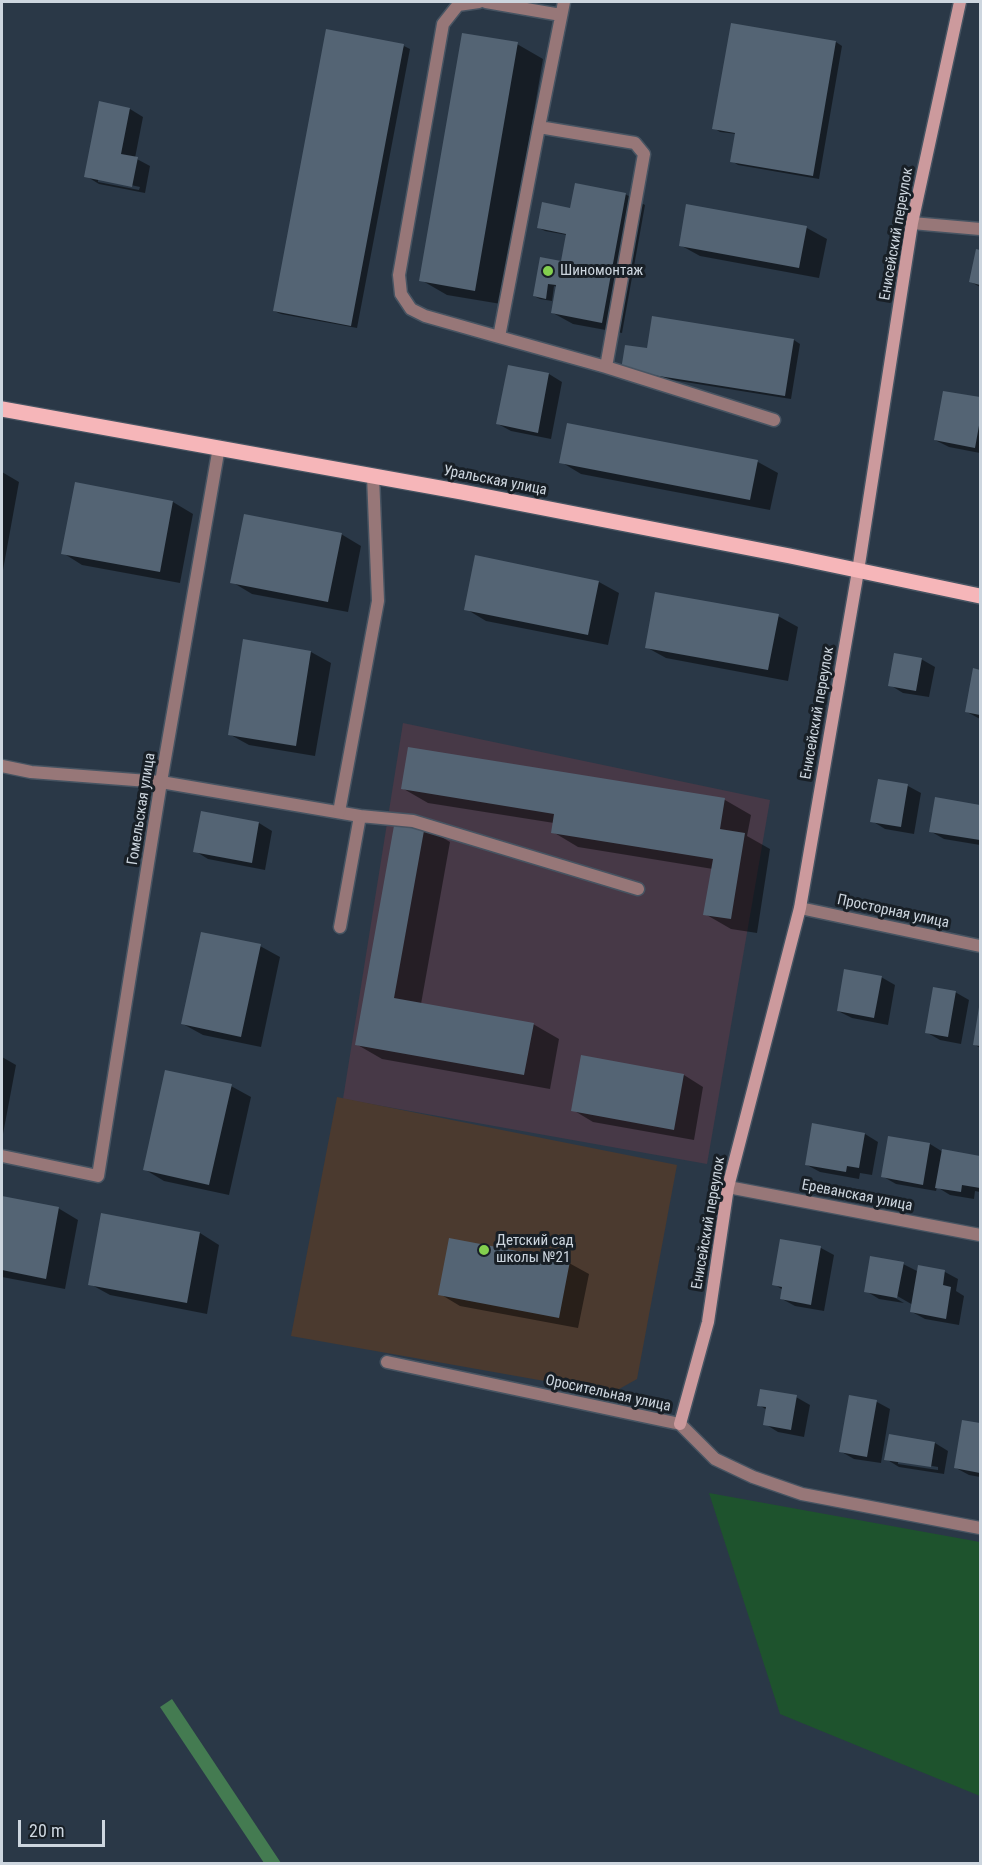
<!DOCTYPE html>
<meta charset="utf-8">
<style>
body{margin:0}
#map{position:relative;width:982px;height:1865px;overflow:hidden;background:#2a3847;font-family:"Roboto Condensed",sans-serif}
canvas{display:block}
.frame{position:absolute;inset:0;border:3px solid #cdd6df;pointer-events:none}
.scale{position:absolute;left:18px;top:1820px;width:87px;height:27px;box-sizing:border-box;border:3px solid #cdd6df;border-top:0;padding-left:8px;font-size:18px;line-height:21px;white-space:nowrap;color:#cdd6df;-webkit-text-stroke:4px #181f26;paint-order:stroke}
</style>
<div id="map">
<canvas width="982" height="1865"></canvas>
<div class="frame"></div>
<div class="scale">20 m</div>
</div>
<script>
const ctx = document.querySelector('canvas').getContext('2d');
ctx.lineJoin = 'round';
function fill(path, color) { ctx.fillStyle = color; ctx.fill(path, 'evenodd'); }
const poly = rows => new Path2D(rows.map(r => 'M' + r).join(''));
function trace(path, color, width, dash) { ctx.strokeStyle = color; ctx.lineWidth = width; ctx.lineCap = dash ? 'butt' : 'round'; ctx.setLineDash(dash || []); ctx.stroke(path); }
function write(font, color, halo, rows, align = 'center') {
  ctx.font = font + ' "Roboto Condensed",sans-serif'; ctx.lineWidth = 6; ctx.setLineDash([]); ctx.textBaseline = 'middle'; ctx.strokeStyle = halo; ctx.fillStyle = color; for (const [text, x, y, turn = 0] of rows) {
    ctx.save(); ctx.translate(x, y); ctx.rotate((+turn || 0) * Math.PI / 180); ctx.textAlign = isNaN(turn) ? turn : align; if (halo) ctx.strokeText(text, 0, 0); ctx.fillText(text, 0, 0); ctx.restore();
  }
}
const industrial = poly([
 [403,723,770,800,707,1164,343,1099]
]);
const education = poly([
 [337,1097,677,1165,637,1379,612,1393,291,1336]
]);
const green = poly([
 [709,1493,980,1542,980,1796,780,1714]
]);
const forest = poly([
 [172,1699,281,1863,264,1863,160,1707]
]);
const shadow = poly([
 [732,24,836,42,842,46,819,179,738,165,732,161,737,134,720,132,714,128],
 [517,44,543,59,501,304,447,295,421,280],
 [404,46,410,49,357,328,281,314,274,311],
 [100,103,130,109,143,117,135,158,150,166,145,193,99,184,86,176],
 [98,178,140,187,139,190,98,182],
 [625,194,645,205,622,333,573,324,553,313,557,287,554,286,552,301,540,299,534,296,562,263,567,235,545,231,539,228,570,209],
 [688,206,807,228,827,239,819,278,700,256,680,245],
 [977,251,980,252,980,287,971,282],
 [794,340,800,344,791,399,629,373],
 [509,366,549,374,562,382,551,439,511,431,498,424],
 [944,392,980,399,980,453,949,447,935,440],
 [568,425,758,462,778,473,770,510,581,474,561,462],
 [2,472,19,482,3,570,2,570],
 [76,484,173,502,193,514,180,583,82,565,63,553],
 [341,534,361,546,348,612,252,594,232,582],
 [599,582,619,593,608,645,486,621,466,609],
 [778,616,798,627,788,681,666,658,646,647],
 [245,641,311,652,331,663,315,756,249,745,229,734],
 [921,659,935,667,929,697,903,693,890,685],
 [974,670,980,671,980,719,967,712],
 [409,748,725,800,751,815,747,836,770,849,757,933,731,929,705,914,713,869,578,847,553,832,554,823,428,803,402,788],
 [879,781,908,786,921,793,914,834,885,829,872,821],
 [936,799,980,807,980,845,944,839,930,831],
 [202,813,259,823,272,831,265,870,208,859,195,851],
 [425,827,450,842,421,1004,533,1024,559,1039,550,1089,382,1059,356,1044],
 [260,946,280,957,261,1047,203,1035,183,1024],
 [881,977,895,985,888,1025,852,1018,838,1011],
 [955,992,969,1000,961,1044,940,1040,926,1032],
 [980,1009,980,1048,974,1044],
 [2,1057,16,1065,3,1134,2,1134],
 [684,1075,703,1087,694,1140,593,1122,573,1110],
 [231,1086,251,1097,229,1195,164,1181,144,1169],
 [865,1134,878,1142,872,1175,860,1173,859,1179,820,1172,807,1165],
 [930,1144,943,1152,980,1157,980,1192,975,1191,974,1199,950,1195,937,1187,936,1191,896,1184,882,1176],
 [2,1198,58,1208,78,1220,65,1289,2,1277],
 [200,1233,219,1245,207,1314,110,1295,90,1284],
 [782,1241,821,1248,834,1255,824,1311,795,1306,782,1299,783,1290,774,1284],
 [569,1263,589,1274,578,1328,460,1306,440,1294],
 [903,1264,919,1272,920,1267,945,1272,958,1279,956,1291,964,1296,959,1325,925,1319,912,1312,913,1305,892,1293,890,1295,904,1303,879,1299,866,1291],
 [796,1397,810,1405,804,1437,778,1432,765,1424,767,1410,759,1405],
 [850,1397,877,1402,890,1409,881,1463,854,1459,840,1451],
 [964,1422,980,1425,980,1477,969,1475,956,1468],
 [935,1443,948,1451,944,1474,899,1467,886,1459],
 [898,1460,938,1467,938,1470,898,1464]
]);
const building = poly([
 [731,23,836,41,813,176,730,162,735,133,712,129],
 [326,29,404,44,351,326,273,311],
 [462,33,518,42,475,291,419,281],
 [99,101,130,108,121,154,138,157,132,187,84,177],
 [575,183,626,193,602,323,551,313,556,285,548,284,546,299,533,296,540,257,561,261,566,234,537,228,542,202,570,208],
 [686,204,807,226,799,268,679,246],
 [976,249,980,250,980,285,969,282],
 [652,316,794,339,785,396,621,370,625,345,647,348],
 [508,365,549,373,538,433,496,424],
 [943,391,980,397,980,420,975,448,934,440],
 [567,423,758,460,750,500,559,463],
 [75,482,173,501,160,572,61,554],
 [244,514,342,533,328,602,230,583],
 [475,555,599,581,588,635,464,610],
 [655,592,779,614,768,670,645,648],
 [243,639,311,651,296,746,228,735],
 [894,653,922,658,916,691,888,686],
 [973,668,980,670,980,715,965,712],
 [408,747,725,798,720,829,745,833,731,919,703,915,713,859,551,833,554,814,401,789],
 [878,779,908,784,901,827,870,822],
 [935,797,980,805,980,840,929,832],
 [201,811,259,822,252,863,193,852],
 [395,820,425,825,394,998,534,1023,524,1075,355,1045],
 [201,932,261,944,241,1037,181,1024],
 [844,969,882,976,874,1018,837,1011],
 [933,987,956,991,948,1037,925,1033],
 [979,1007,980,1007,980,1046,973,1045],
 [581,1055,684,1074,674,1130,571,1111],
 [165,1070,232,1084,209,1185,143,1170],
 [812,1123,865,1133,859,1168,847,1166,846,1172,805,1165],
 [888,1136,930,1143,923,1185,881,1177],
 [942,1149,980,1156,980,1188,962,1185,961,1192,935,1188],
 [2,1196,59,1207,46,1279,2,1270],
 [101,1213,200,1232,187,1303,88,1285],
 [449,1238,570,1261,559,1318,438,1295],
 [780,1239,821,1246,811,1305,780,1299,782,1287,772,1285],
 [870,1256,904,1262,897,1298,864,1292],
 [918,1265,945,1270,943,1285,951,1287,946,1319,910,1312],
 [760,1389,797,1395,791,1430,763,1425,766,1407,757,1406],
 [849,1395,877,1400,867,1457,839,1452],
 [962,1420,980,1423,980,1473,954,1468],
 [889,1434,935,1442,931,1467,884,1460]
]);
const lane = poly([
 [479,2,458,5,443,24,399,275,401,294,411,309,425,316,499,337],
 [486,2,561,15],
 [539,127,635,143,644,154,606,367,499,337,539,127,564,2],
 [606,367,774,420],
 [2,766,31,772,161,782,360,816,413,821,638,889],
 [340,927,360,816]
]);
const street = poly([
 [912,223,980,229],
 [339,812,378,601,373,476],
 [800,908,980,946],
 [2,1156,98,1176,161,782,219,447],
 [728,1187,980,1235],
 [387,1362,680,1424,715,1459,753,1477,802,1494,980,1528]
]);
const secondary = poly([
 [680,1424,708,1322,728,1187,800,908,858,571,912,223,960,2]
]);
const primary = poly([
 [2,409,462,492,790,556,980,596]
]);
const markers = [
 [548,271,6,"#83d04e"],
 [484,1250,6,"#83d04e"]
];
const streetNames = [
 ["Енисейский переулок",897,234,-80],
 ["Уральская улица",495,481,11],
 ["Енисейский переулок",818,713,-80],
 ["Гомельская улица",142,809,-81],
 ["Просторная улица",893,912,12],
 ["Ереванская улица",857,1196,11],
 ["Енисейский переулок",709,1223,-80],
 ["Оросительная улица",608,1394,12]
];
const poiNames = [
 ["Шиномонтаж",560,271],
 ["Детский сад",496,1241],
 ["школы №21",496,1258]
];
fill(industrial, '#473947');
fill(education, '#4b3a2f');
fill(green, '#1e532d');
fill(forest, '#447b51');
fill(shadow, '#0007');
fill(building, '#546474');
trace(lane, '#475462', 15);
trace(street, '#475462', 15);
trace(secondary, '#475462', 15);
trace(primary, '#475462', 18);
trace(lane, '#977778', 12);
trace(street, '#977778', 12);
trace(secondary, '#cc9a9d', 12);
trace(primary, '#f6b6b9', 15);
for (const [x, y, r, color] of markers) { const dot = new Path2D(); dot.arc(x, y, r, 0, 2 * Math.PI); ctx.fillStyle = color; ctx.fill(dot); trace(dot, '#181f26', 2); }
write('15px', '#cdd6df', '#181f26', streetNames);
write('15px', '#cdd6df', '#181f26', poiNames, 'left');
</script>
